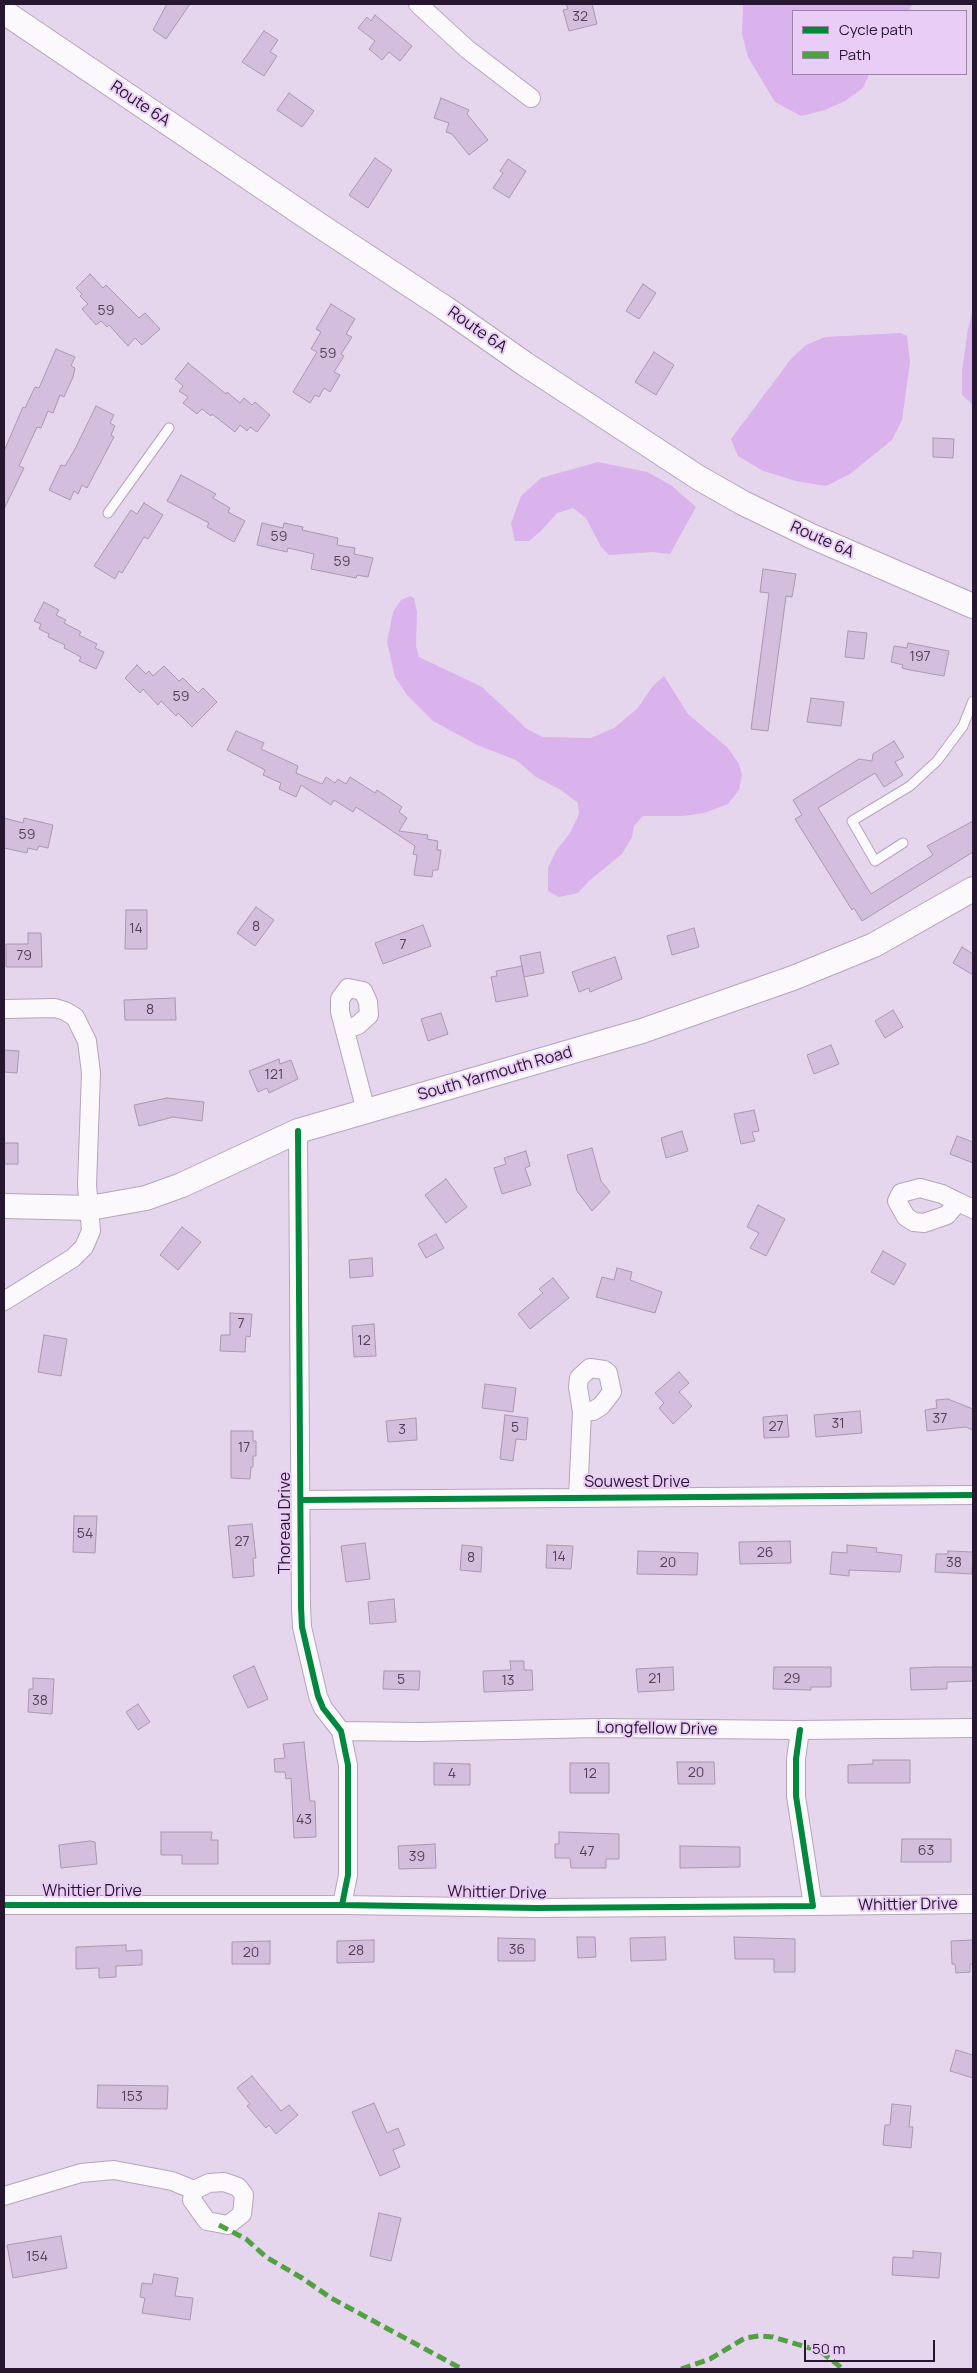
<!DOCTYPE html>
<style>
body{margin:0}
#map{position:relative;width:977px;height:2373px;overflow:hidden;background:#e6d6ed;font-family:Manrope,sans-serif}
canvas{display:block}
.frame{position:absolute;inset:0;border:5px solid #27162f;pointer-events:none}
.legend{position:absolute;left:792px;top:10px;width:175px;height:65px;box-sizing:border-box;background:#e9cdf6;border:1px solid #9b84a6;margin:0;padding:6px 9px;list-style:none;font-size:15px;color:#27162f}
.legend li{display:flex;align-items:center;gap:10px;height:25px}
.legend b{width:25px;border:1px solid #9b84a6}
.scale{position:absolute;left:804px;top:2340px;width:131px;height:22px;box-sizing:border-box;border:2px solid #27162f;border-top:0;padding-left:6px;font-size:15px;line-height:18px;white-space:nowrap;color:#27162f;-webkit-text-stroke:4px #e9cdf6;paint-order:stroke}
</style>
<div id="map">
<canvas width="977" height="2373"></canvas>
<div class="frame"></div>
<ul class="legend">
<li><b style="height:6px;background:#00873e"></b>Cycle path</li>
<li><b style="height:6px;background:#51a143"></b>Path</li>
</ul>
<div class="scale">50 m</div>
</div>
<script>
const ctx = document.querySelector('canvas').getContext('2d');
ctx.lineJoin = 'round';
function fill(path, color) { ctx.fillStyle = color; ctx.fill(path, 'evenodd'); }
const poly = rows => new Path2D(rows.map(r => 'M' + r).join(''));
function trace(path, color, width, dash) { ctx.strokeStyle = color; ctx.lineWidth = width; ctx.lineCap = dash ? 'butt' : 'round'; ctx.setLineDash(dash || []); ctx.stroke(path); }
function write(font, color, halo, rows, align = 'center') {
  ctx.font = font + ' Manrope,sans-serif'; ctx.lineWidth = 4; ctx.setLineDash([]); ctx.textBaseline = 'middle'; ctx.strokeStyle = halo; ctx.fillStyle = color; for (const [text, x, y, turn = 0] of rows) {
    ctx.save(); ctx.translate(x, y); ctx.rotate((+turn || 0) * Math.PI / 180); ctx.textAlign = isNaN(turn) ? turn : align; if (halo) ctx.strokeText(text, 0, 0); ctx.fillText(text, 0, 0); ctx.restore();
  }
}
const green = poly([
 [743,4,913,4,908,11,793,11,793,74,869,74,863,88,845,101,825,110,801,116,775,102,748,57,742,34],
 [973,310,973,405,962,395,962,371,968,329],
 [900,333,907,336,910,362,902,420,892,440,850,474,826,486,796,481,763,471,738,456,731,439,791,359,806,345,825,337],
 [598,462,647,472,671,485,696,507,670,554,652,552,609,555,601,547,586,518,573,508,557,513,542,530,529,541,515,541,511,523,521,496,541,478],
 [410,596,414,598,417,612,416,646,419,657,482,687,527,729,543,737,591,738,614,728,638,708,652,687,664,676,688,714,728,748,739,764,742,775,739,790,728,804,704,813,683,816,643,816,634,826,632,837,622,854,590,880,578,893,559,897,548,891,548,868,556,851,570,833,579,814,578,803,561,790,536,777,516,760,477,745,433,721,407,695,395,677,387,642,393,612,401,600]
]);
const building = poly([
 [167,4,190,4,166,39,153,30,167,4],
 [566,4,592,4,597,24,569,31,563,10,568,9,566,4],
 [375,15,412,46,400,61,389,52,382,60,369,49,375,41,358,28,367,17,371,21,375,15],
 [264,31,278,40,270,52,277,56,264,76,242,62,264,31],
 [289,93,314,111,302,127,277,110,289,93],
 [441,98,469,110,467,114,488,140,469,155,452,134,446,132,449,123,434,118,441,98],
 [375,158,392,170,368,208,349,195,375,158],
 [508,159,526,171,509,198,493,188,503,173,500,171,508,159],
 [90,274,103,288,106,285,139,318,145,313,160,329,142,345,135,338,128,346,109,325,107,327,101,321,96,325,82,309,88,304,80,296,82,294,76,288,90,274],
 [643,284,656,293,639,319,626,311,643,284],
 [331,304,355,319,346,334,352,337,341,354,344,356,334,372,340,375,330,392,324,388,319,397,315,395,310,403,293,392,317,352,311,349,321,332,316,329,331,304],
 [56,349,75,357,71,366,75,368,73,377,64,397,60,395,53,413,48,411,41,428,37,427,19,466,24,468,4,509,4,451,23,407,25,408,35,387,39,388,56,349],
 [654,352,674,365,656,395,635,382,654,352],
 [188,363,226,394,227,392,240,403,244,398,252,405,255,402,270,415,257,432,250,427,247,431,240,425,235,432,212,414,211,416,202,409,197,414,183,403,188,397,179,391,183,386,175,379,188,363],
 [96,406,114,415,110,423,115,426,111,435,114,437,87,488,82,485,78,494,74,491,70,500,49,490,61,465,65,466,75,449,96,406],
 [933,438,954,439,953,458,933,457,933,438],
 [181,475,216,494,213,498,230,508,228,512,245,521,234,542,207,527,209,523,167,501,181,475],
 [144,503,163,515,148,539,144,537,122,573,119,571,115,579,94,566,131,510,137,514,144,503],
 [262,523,283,528,284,523,303,527,302,530,338,538,337,545,355,548,354,554,373,558,368,577,357,575,356,578,311,569,314,554,288,548,287,552,257,545,262,523],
 [763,569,796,574,792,597,786,596,768,731,751,729,769,593,760,592,763,569],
 [44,602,59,610,56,615,66,620,64,623,81,632,79,635,97,644,95,648,104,652,96,669,79,661,81,657,64,648,65,645,48,637,49,634,39,629,41,624,34,621,44,602],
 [848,631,867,633,864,659,845,657,848,631],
 [908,643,949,651,944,676,910,670,902,668,903,665,891,662,894,646,907,648,908,643],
 [137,665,146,674,149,671,153,676,164,666,179,681,183,678,198,693,203,688,217,702,192,727,178,713,176,716,161,701,158,705,143,689,140,693,125,678,137,665],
 [811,698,844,702,841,726,807,722,811,698],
 [236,731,264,743,261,749,298,766,296,773,322,784,326,777,335,783,338,779,346,784,350,777,375,793,377,790,402,807,399,812,407,818,399,831,428,835,427,839,438,841,437,850,441,850,438,870,433,870,432,877,414,875,417,855,413,854,415,846,356,807,353,812,334,800,331,805,301,785,296,797,279,789,281,783,263,775,265,770,227,750,236,731],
 [894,741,904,757,895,762,903,775,884,787,875,773,818,808,871,894,933,855,927,846,973,821,973,852,862,921,854,908,852,910,795,819,802,815,793,800,859,759,872,761,873,754,894,741],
 [4,818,23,823,24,818,53,825,48,848,39,846,37,850,28,848,27,853,4,848,4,818],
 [256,907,274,920,255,946,237,933,256,907],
 [126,910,147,910,147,949,125,949,126,910],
 [423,925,431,946,383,964,375,943,423,925],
 [694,928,699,947,672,955,667,936,694,928],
 [28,933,41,933,42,967,6,967,6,944,28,944,28,933],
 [962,947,973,954,973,975,953,963,962,947],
 [540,952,544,973,524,977,520,956,540,952],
 [615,957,622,979,590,992,589,988,579,992,572,972,615,957],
 [522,966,528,996,496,1002,491,977,497,976,496,971,522,966],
 [175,998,176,1020,125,1020,124,1000,175,998],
 [893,1010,903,1027,885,1038,875,1021,893,1010],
 [441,1013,448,1034,428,1041,421,1019,441,1013],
 [831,1045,839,1064,814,1074,807,1055,831,1045],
 [4,1050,19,1051,17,1073,4,1072,4,1050],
 [279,1059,280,1064,291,1060,298,1079,269,1093,267,1088,258,1092,249,1071,279,1059],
 [167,1098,204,1102,202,1121,173,1117,139,1126,134,1105,167,1098],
 [754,1110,759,1131,752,1132,755,1141,741,1144,734,1114,754,1110],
 [682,1131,688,1151,666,1158,661,1138,682,1131],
 [957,1136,973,1142,973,1163,950,1154,957,1136],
 [4,1143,18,1143,18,1164,4,1164,4,1143],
 [592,1148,601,1181,610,1192,592,1211,577,1191,567,1155,592,1148],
 [526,1151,530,1166,525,1168,531,1185,502,1194,494,1168,506,1164,504,1158,526,1151],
 [446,1179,467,1207,446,1223,425,1195,446,1179],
 [758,1205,785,1219,766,1256,750,1248,759,1233,747,1227,758,1205],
 [182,1227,201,1242,178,1270,160,1255,182,1227],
 [436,1234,444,1248,426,1258,418,1244,436,1234],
 [883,1251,906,1264,894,1285,871,1272,883,1251],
 [372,1258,373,1276,350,1278,349,1260,372,1258],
 [617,1268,632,1272,630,1280,662,1292,655,1313,596,1297,602,1277,614,1280,617,1268],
 [553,1278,569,1298,530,1329,518,1314,543,1293,539,1289,553,1278],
 [230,1313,252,1314,250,1337,246,1336,245,1352,220,1351,221,1335,230,1335,230,1313],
 [374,1324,376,1356,354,1357,352,1326,374,1324],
 [44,1335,67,1339,61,1376,38,1372,44,1335],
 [679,1372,689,1383,679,1392,692,1406,673,1424,659,1408,664,1403,655,1393,679,1372],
 [485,1384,516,1388,513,1412,482,1408,485,1384],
 [948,1399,973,1409,973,1430,966,1427,927,1431,925,1410,937,1408,936,1400,948,1399],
 [860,1411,862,1433,816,1437,814,1415,860,1411],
 [505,1415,528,1418,526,1440,516,1439,513,1461,500,1459,505,1415],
 [787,1415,789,1437,764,1438,763,1417,787,1415],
 [416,1418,417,1440,388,1442,386,1421,416,1418],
 [231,1431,253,1431,253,1441,256,1441,256,1456,253,1456,253,1467,251,1467,250,1479,231,1478,231,1431],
 [74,1516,97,1516,95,1553,73,1552,74,1516],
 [252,1524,256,1558,253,1558,254,1576,233,1578,228,1526,252,1524],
 [790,1541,791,1563,740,1564,739,1542,790,1541],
 [365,1543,370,1579,346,1582,341,1546,365,1543],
 [462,1545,482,1547,481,1572,460,1570,462,1545],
 [547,1545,573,1546,571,1569,546,1568,547,1545],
 [847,1545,877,1548,876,1552,902,1555,900,1572,849,1570,849,1576,830,1574,832,1552,847,1553,847,1545],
 [638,1551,698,1553,697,1575,637,1574,638,1551],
 [948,1551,973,1552,972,1574,935,1572,936,1554,948,1554,948,1551],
 [394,1599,396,1622,370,1624,368,1602,394,1599],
 [510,1661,524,1661,524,1670,532,1670,533,1690,484,1692,483,1671,511,1670,510,1661],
 [254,1666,268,1699,248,1708,233,1676,254,1666],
 [673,1667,674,1690,638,1692,636,1669,673,1667],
 [774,1667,831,1667,831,1687,811,1687,811,1690,773,1689,774,1667],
 [936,1667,972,1667,973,1681,947,1682,947,1689,911,1690,910,1668,936,1667],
 [384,1671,420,1671,419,1690,383,1689,384,1671],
 [33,1678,54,1679,52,1714,28,1712,29,1689,33,1689,33,1678],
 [138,1704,150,1722,138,1730,126,1712,138,1704],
 [304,1742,310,1801,315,1801,316,1837,294,1838,291,1778,286,1779,285,1772,275,1772,274,1759,285,1758,283,1744,304,1742],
 [873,1760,910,1760,910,1783,848,1783,848,1765,873,1764,873,1760],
 [677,1762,714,1762,715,1784,678,1784,677,1762],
 [434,1763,470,1764,470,1785,434,1785,434,1763],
 [570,1763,609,1763,609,1793,570,1793,570,1763],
 [161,1832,212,1832,211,1840,218,1840,218,1864,182,1864,182,1855,161,1855,161,1832],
 [559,1832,619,1834,619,1859,606,1859,606,1868,571,1868,570,1858,555,1858,555,1844,559,1844,559,1832],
 [902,1839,951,1839,951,1862,901,1862,902,1839],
 [90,1841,95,1842,97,1864,61,1868,59,1845,90,1841],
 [435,1844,436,1868,399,1869,398,1846,435,1844],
 [680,1846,740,1847,740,1867,680,1868,680,1846],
 [577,1937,595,1937,596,1957,578,1958,577,1937],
 [665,1937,666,1960,631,1961,630,1938,665,1937],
 [734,1937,795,1939,795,1972,774,1972,774,1959,735,1959,734,1937],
 [498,1938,535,1939,535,1961,498,1961,498,1938],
 [374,1940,374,1962,337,1963,337,1941,374,1940],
 [973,1940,973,1964,970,1964,970,1972,956,1973,955,1964,952,1964,951,1941,973,1940],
 [270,1941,270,1964,232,1964,232,1942,270,1941],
 [126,1945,126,1951,142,1950,142,1965,116,1966,116,1977,99,1978,99,1968,76,1969,76,1947,126,1945],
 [956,2050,973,2055,973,2078,950,2071,956,2050],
 [252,2076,281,2111,289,2105,298,2115,276,2134,269,2125,266,2128,247,2106,250,2104,237,2088,252,2076],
 [98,2085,168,2086,167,2109,97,2108,98,2085],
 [374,2103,387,2133,398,2128,405,2145,393,2150,400,2167,380,2176,352,2112,374,2103],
 [892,2104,911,2106,909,2127,913,2127,911,2148,883,2145,885,2125,890,2125,892,2104],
 [379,2213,401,2218,391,2261,370,2256,379,2213],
 [61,2236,67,2268,13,2278,7,2245,61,2236],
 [913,2251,941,2253,939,2278,892,2275,893,2257,913,2258,913,2251],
 [154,2274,178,2278,175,2296,193,2298,190,2320,142,2313,145,2298,140,2297,142,2283,152,2284,154,2274]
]);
const service = poly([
 [108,513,169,428],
 [903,843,875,861,852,821,910,786,937,761,963,726,973,701]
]);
const minor = poly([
 [418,4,467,49,531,98],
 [4,1009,55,1008,65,1011,75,1017,87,1041,91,1073,87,1185,91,1231,84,1247,73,1258,4,1301],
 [345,1030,358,1025,369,1015,368,1002,363,991,348,988,340,999,340,1012,366,1111],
 [298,1131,301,1607,302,1627,318,1696,323,1708,341,1731,348,1765,348,1875,342,1905],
 [920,1188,942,1194,958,1202,947,1215,924,1223,914,1222,906,1217,897,1201,901,1193,920,1188],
 [958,1202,973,1209],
 [590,1368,604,1370,608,1373,612,1392,601,1406,593,1411,582,1412,578,1387,579,1378,590,1368],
 [578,1497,582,1412],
 [301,1500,973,1495],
 [341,1731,421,1732,598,1728,800,1730,973,1728],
 [4,1905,342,1905,536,1908,813,1906,796,1796,796,1759,800,1730],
 [813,1906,973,1904],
 [4,2196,81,2173,114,2170,172,2181,194,2190,209,2183,224,2182,238,2187,244,2195,242,2214,228,2225,207,2221,192,2200,194,2190]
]);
const secondary = poly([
 [4,12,319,225,445,308,525,364,699,478,743,503,811,536,973,606],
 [4,1206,90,1208,146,1198,182,1185,298,1131,642,1031,793,978,874,945,973,889]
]);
const quiet = poly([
 [219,2225,246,2239,266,2257,302,2278,331,2298,462,2369],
 [681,2369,710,2359,745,2338,759,2336,773,2337,820,2351,843,2369]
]);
const cycleway = poly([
 [298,1131,301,1607,302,1627,318,1696,323,1708,341,1731,348,1765,348,1875,342,1905],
 [301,1500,973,1495],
 [4,1905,342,1905,536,1908,813,1906,796,1796,796,1759,800,1730]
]);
const numberNames = [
 ["32",580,17],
 ["59",106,311],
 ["59",328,354],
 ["59",279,537],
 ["59",342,562],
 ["197",920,657],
 ["59",181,697],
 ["59",27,835],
 ["8",256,927],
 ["14",136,929],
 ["7",403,945],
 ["79",24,956],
 ["8",150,1010],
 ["121",274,1075],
 ["7",241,1324],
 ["12",364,1341],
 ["37",940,1419],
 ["31",838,1424],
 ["27",776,1427],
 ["5",515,1428],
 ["3",402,1430],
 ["17",244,1448],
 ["54",85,1534],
 ["27",242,1542],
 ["26",765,1553],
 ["14",559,1557],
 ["8",471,1558],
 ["20",668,1563],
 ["38",954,1563],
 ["21",655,1679],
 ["29",792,1679],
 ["5",401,1680],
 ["13",508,1681],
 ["38",40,1701],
 ["20",696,1773],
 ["4",452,1774],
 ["12",590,1774],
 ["43",304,1820],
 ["63",926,1851],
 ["47",587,1852],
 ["39",417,1857],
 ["36",517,1950],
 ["28",356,1951],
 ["20",251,1953],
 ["153",132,2097],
 ["154",37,2257]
];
const streetNames = [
 ["Route 6A",140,104,34],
 ["Route 6A",477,330,35],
 ["Route 6A",822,540,24],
 ["South Yarmouth Road",495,1074,-16],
 ["Souwest Drive",637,1483],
 ["Thoreau Drive",286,1523,-90],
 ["Longfellow Drive",657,1729,1],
 ["Whittier Drive",92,1892],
 ["Whittier Drive",497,1893,1],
 ["Whittier Drive",908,1905,-1]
];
fill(green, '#dab2ec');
fill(building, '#d3bedd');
trace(building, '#a898af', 1);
trace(service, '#b5a5bc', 11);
trace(minor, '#b5a5bc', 20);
trace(secondary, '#b5a5bc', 26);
trace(service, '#fbf9fc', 9);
trace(minor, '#fbf9fc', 18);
trace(secondary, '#fbf9fc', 24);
trace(quiet, '#51a143', 5, [10, 5]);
trace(cycleway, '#00873e', 6);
write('14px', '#52405a', null, numberNames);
write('16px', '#27162f', '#e9cdf6', streetNames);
</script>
